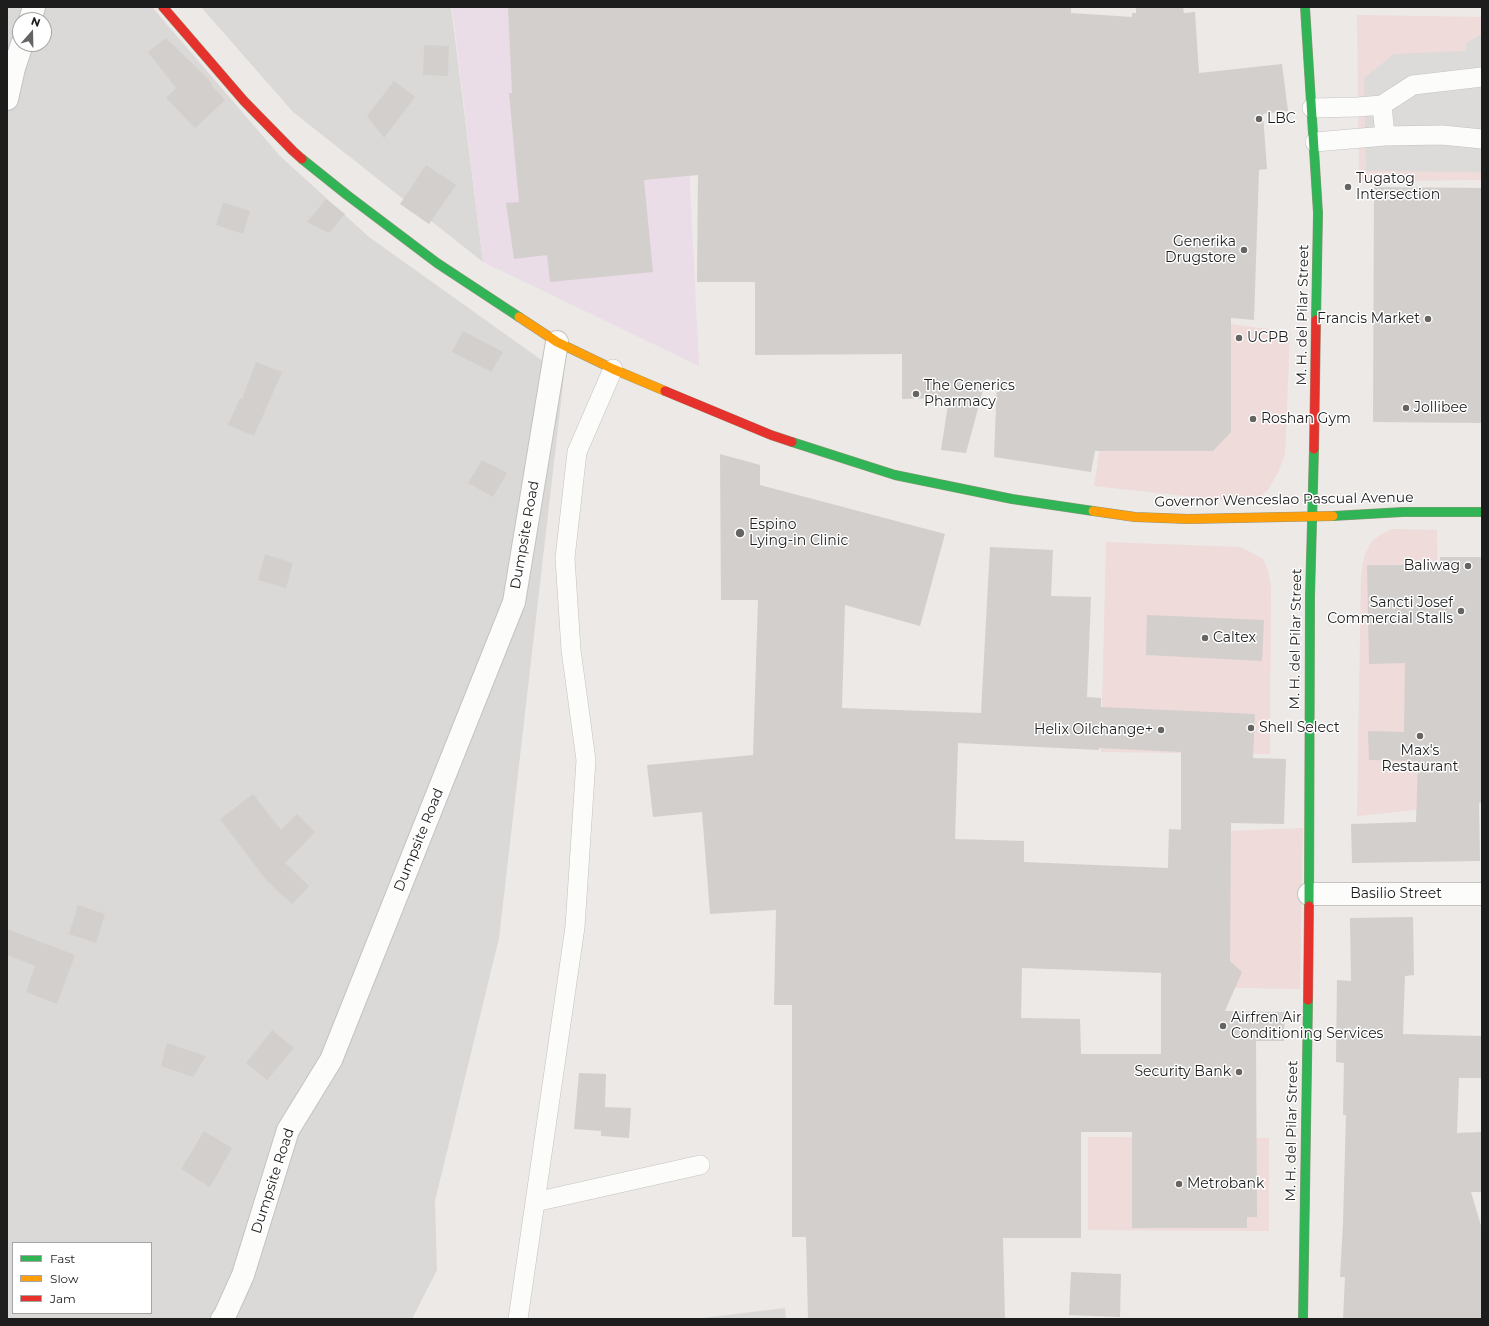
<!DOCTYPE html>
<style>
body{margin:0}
#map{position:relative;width:1489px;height:1326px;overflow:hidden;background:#ece9e6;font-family:Montserrat,sans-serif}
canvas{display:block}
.frame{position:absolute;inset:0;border:8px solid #1d1d1d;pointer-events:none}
.legend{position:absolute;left:12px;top:1242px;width:140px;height:72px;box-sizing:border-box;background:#fff;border:1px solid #a5a5a5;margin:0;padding:5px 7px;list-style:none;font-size:12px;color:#1d1d1d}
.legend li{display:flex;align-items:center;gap:8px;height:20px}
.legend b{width:20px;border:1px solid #a5a5a5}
.north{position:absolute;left:12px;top:12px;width:40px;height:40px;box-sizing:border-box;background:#fff;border:1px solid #a5a5a5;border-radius:50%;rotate:20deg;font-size:11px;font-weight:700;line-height:16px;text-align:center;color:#1d1d1d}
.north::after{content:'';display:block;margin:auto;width:14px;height:18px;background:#656463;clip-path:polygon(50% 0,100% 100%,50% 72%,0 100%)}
</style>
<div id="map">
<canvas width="1489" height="1326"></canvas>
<div class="frame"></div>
<ul class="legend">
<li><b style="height:5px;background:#30b455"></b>Fast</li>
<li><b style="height:5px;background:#ff9f0a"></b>Slow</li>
<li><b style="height:5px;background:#e5322d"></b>Jam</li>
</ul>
<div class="north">N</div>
</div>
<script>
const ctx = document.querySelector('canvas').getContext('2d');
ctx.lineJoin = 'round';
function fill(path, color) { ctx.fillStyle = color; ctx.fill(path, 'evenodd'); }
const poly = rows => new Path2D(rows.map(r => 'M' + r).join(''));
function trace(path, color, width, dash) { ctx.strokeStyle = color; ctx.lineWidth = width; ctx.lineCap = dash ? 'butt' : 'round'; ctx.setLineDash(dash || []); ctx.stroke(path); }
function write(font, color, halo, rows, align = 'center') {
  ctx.font = font + ' Montserrat,sans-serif'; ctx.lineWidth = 3; ctx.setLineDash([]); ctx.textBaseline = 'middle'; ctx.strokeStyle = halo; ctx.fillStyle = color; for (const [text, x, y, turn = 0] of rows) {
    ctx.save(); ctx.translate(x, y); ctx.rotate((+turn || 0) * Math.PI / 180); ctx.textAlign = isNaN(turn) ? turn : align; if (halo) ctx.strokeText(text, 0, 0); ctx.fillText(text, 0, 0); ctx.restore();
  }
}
const residential = poly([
 [7,7,152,7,280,156,369,237,564,376,499,938,435,1201,437,1270,412,1319,7,1319],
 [20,20,44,20,44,44,20,44],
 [13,1243,151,1243,151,1313,13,1313],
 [201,7,451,7,483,262,293,112],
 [785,1308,786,1319,694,1319]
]);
const commercial = poly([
 [1357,15,1482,17,1482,180,1359,181],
 [1121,309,1290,332,1285,454,1278,473,1268,490,1257,499,1242,502,1094,486],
 [1392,529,1437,530,1438,669,1482,803,1357,816,1361,576,1364,557,1371,542,1380,535],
 [1106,542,1241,547,1263,559,1268,570,1271,586,1270,754,1101,752],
 [1303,828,1300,989,1190,987,1166,972,1169,829,1231,831],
 [1088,1137,1269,1138,1269,1231,1088,1230]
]);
const industrial = poly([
 [452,7,681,7,699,366,483,262]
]);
const parking = poly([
 [1482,34,1482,172,1366,171,1364,78,1394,54,1466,51,1466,43]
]);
const building = poly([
 [508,7,1071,7,1071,13,1132,17,1132,13,1136,13,1136,7,1183,7,1184,13,1195,12,1199,73,1282,64,1288,111,1263,114,1267,169,1259,170,1254,320,1231,318,1231,432,1213,451,1095,451,1091,472,994,457,997,381,986,379,966,453,941,450,949,398,902,399,902,354,755,355,755,282,697,282,698,175,644,180,653,272,550,282,547,255,514,259,506,203,519,202,509,93,512,93],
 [166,38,210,81,212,83,211,85,225,100,195,128,166,98,176,88,148,52],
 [424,45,449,46,448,76,423,75],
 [394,81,415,97,384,138,367,116],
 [426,165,456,185,429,224,400,204],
 [1374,187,1482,188,1482,423,1373,422],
 [326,199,345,214,329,233,307,222],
 [223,202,250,211,243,234,216,225],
 [463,331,503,352,491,372,452,352],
 [256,362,282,372,254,436,228,425,240,398,242,399],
 [720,454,760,465,760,485,945,534,920,626,845,605,842,708,981,713,990,547,1053,550,1051,596,1091,597,1087,697,1101,698,1101,707,1255,714,1253,758,1286,759,1284,824,1231,823,1230,961,1242,972,1225,1011,1285,1012,1284,1041,1256,1041,1257,1217,1247,1217,1247,1228,1132,1228,1132,1132,1081,1132,1081,1238,1003,1238,1005,1319,808,1319,806,1237,792,1237,792,1005,774,1005,776,910,710,914,702,812,653,817,647,765,753,755,758,600,721,600],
 [958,743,1099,750,1099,748,1181,752,1181,830,1169,829,1168,868,1024,862,1024,841,955,839],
 [1022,968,1161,973,1161,1054,1081,1054,1080,1019,1021,1018],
 [482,460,507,473,493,497,468,483],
 [265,554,293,563,286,588,258,580],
 [1440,557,1482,557,1482,803,1479,803,1480,861,1352,863,1351,824,1416,822,1418,761,1369,760,1368,731,1404,732,1405,663,1369,664,1367,565,1440,565],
 [1147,615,1264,620,1262,661,1146,655],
 [253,794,281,830,297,814,315,832,285,863,309,886,292,904,267,881,220,819],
 [78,905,105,914,96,943,69,934],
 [1413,917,1414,975,1405,976,1403,1034,1482,1036,1482,1078,1459,1078,1457,1133,1482,1132,1482,1192,1471,1192,1482,1229,1482,1319,1343,1319,1345,1277,1340,1277,1343,1223,1346,1115,1343,1115,1344,1063,1336,1062,1337,980,1351,981,1350,918],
 [7,929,75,955,57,1004,26,992,35,966,7,955],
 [272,1030,294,1048,267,1080,246,1063],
 [167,1043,206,1056,193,1077,161,1066],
 [579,1073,606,1074,605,1107,631,1108,629,1138,601,1136,601,1131,574,1129],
 [204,1131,232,1148,210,1187,181,1169],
 [1071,1272,1121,1274,1120,1317,1069,1315]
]);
const lane = poly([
 [1382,105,1385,136],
 [1312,108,1358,107,1382,105,1413,85,1482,77],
 [1315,142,1385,136,1442,135,1482,139],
 [535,1202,700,1165],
 [518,1319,575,927,586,760,571,650,565,558,577,452,613,369]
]);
const street = poly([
 [30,20,34,7],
 [7,99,14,68,22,44],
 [1309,894,1482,894],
 [222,1319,225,1315,243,1275,288,1130,331,1060,514,602,557,342]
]);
const fast = poly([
 [1305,7,1318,213,1316,320],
 [302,159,347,195,437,263,519,317],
 [792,442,895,475,1012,499,1093,511],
 [1333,516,1403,512,1482,512],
 [1309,906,1310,596,1314,449],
 [1303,1319,1308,1000]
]);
const slow = poly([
 [519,317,557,342,613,369,665,391],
 [1093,511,1135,517,1188,519,1333,516]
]);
const jam = poly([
 [163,7,244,101,293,151,302,159],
 [665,391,771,435,792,442],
 [1314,449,1316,320],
 [1308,1000,1309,906]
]);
const markers = [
 [1259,119,4,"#656463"],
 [1348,187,4,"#656463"],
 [1244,250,4,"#656463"],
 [1428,319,4,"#656463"],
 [1239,338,4,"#656463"],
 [916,394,4,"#656463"],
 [1406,408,4,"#656463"],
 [1253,419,4,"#656463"],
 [740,533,5,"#656463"],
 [1468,566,4,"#656463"],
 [1461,611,4,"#656463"],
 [1205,638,4,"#656463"],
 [1251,728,4,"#656463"],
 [1161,730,4,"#656463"],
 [1420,736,4,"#656463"],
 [1223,1026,4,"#656463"],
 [1239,1072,4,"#656463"],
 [1179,1184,4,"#656463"]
];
const poiNames = [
 ["LBC",1267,119],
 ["Tugatog",1356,179],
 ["Intersection",1356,195],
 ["Generika",1236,242,"right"],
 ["Drugstore",1236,258,"right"],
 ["Francis Market",1420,319,"right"],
 ["UCPB",1247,338],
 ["The Generics",924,386],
 ["Pharmacy",924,402],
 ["Jollibee",1414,408],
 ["Roshan Gym",1261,419],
 ["Espino",749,525],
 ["Lying-in Clinic",749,541],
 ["Baliwag",1460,566,"right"],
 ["Sancti Josef",1453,603,"right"],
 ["Commercial Stalls",1453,619,"right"],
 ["Caltex",1213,638],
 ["Shell Select",1259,728],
 ["Helix Oilchange+",1153,730,"right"],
 ["Max's",1420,751,"center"],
 ["Restaurant",1420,767,"center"],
 ["Airfren Air",1231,1018],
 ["Conditioning Services",1231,1034],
 ["Security Bank",1231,1072,"right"],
 ["Metrobank",1187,1184]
];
const streetNames = [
 ["M. H. del Pilar Street",1303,315,-89],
 ["Governor Wenceslao Pascual Avenue",1284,500,-1],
 ["Dumpsite Road",525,535,-80],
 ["M. H. del Pilar Street",1296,639,-89],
 ["Dumpsite Road",419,840,-68],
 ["Basilio Street",1396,894],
 ["M. H. del Pilar Street",1292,1131,-89],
 ["Dumpsite Road",273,1181,-72]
];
fill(residential, '#dbd9d7');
fill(commercial, '#efdbda');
fill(industrial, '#eadde7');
fill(parking, '#dcdbd9');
fill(building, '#d3cfcc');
trace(lane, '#c4c3c2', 20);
trace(street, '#c4c3c2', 24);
trace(fast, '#97967d', 10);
trace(slow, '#97967d', 10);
trace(jam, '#97967d', 10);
trace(lane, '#fcfcfb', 19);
trace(street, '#fcfcfb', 22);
trace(fast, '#30b455', 9);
trace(slow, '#ff9f0a', 9);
trace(jam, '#e5322d', 9);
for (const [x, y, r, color] of markers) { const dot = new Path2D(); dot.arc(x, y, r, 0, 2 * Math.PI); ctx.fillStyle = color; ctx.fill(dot); trace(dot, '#fff', 1.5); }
write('14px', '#1d1d1d', '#fff', poiNames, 'left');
write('14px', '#1d1d1d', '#fff', streetNames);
</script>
